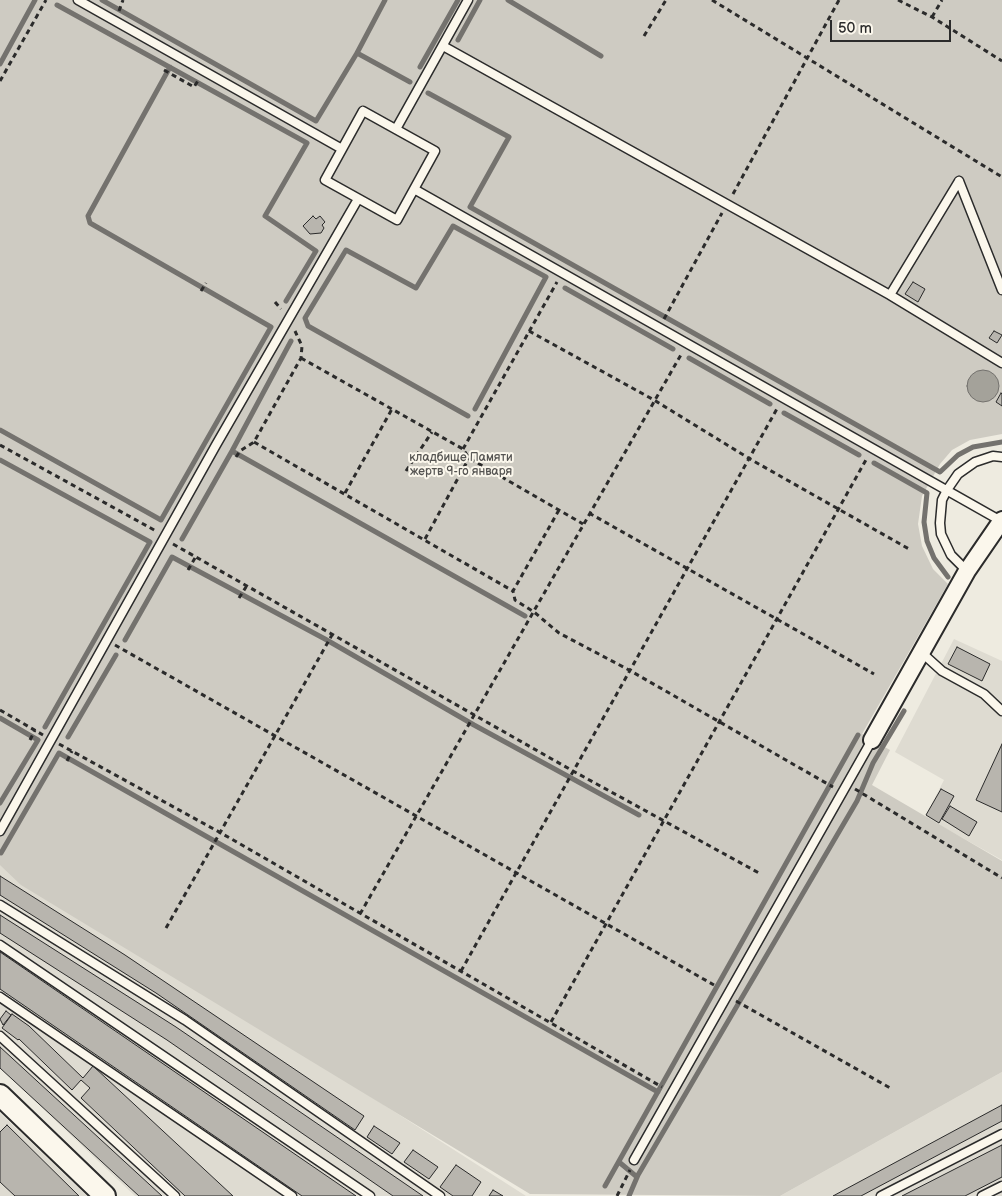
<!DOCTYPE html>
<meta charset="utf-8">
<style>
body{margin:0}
#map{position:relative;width:1002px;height:1196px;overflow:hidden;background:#eeebe0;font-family:"Balsamiq Sans",sans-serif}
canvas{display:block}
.scale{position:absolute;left:830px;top:20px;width:121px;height:22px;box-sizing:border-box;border:2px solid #2b2b2b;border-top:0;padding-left:6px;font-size:15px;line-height:18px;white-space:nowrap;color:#2b2b2b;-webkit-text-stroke:4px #fbf7ec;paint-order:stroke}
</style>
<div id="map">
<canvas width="1002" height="1196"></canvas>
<div class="scale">50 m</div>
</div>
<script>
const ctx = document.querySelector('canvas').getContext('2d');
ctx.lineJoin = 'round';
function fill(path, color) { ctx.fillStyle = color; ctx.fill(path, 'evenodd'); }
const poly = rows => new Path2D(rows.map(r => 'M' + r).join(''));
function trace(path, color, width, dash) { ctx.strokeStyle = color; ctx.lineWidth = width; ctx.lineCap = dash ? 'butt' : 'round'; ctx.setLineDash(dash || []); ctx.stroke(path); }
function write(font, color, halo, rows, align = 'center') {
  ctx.font = font + ' "Balsamiq Sans",sans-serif'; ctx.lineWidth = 4; ctx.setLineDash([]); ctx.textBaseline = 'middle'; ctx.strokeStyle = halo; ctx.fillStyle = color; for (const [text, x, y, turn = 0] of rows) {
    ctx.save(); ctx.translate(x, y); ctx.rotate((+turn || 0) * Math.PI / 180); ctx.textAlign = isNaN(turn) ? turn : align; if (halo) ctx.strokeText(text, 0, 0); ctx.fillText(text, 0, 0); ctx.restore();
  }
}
const built = poly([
 [954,639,1002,661,1002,860,925,817,944,780,895,752],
 [0,859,526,1196,135,1196,0,1068],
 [1002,1072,1002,1196,780,1196],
 [0,1113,87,1196,0,1196]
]);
const green = poly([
 [0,0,1002,0,1002,434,970,440,952,450,940,464,922,496,918,524,922,546,933,569,948,584,862,734,890,750,872,785,1002,861,1002,1072,780,1196,530,1194,21,885,0,865]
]);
const water = poly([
 '967 386a16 16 0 1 1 32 0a16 16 0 1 1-32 0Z'
]);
const stream = poly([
 [102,0,316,121,357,53,410,82],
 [508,0,601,56],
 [57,5,307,143,265,216,316,251,286,301],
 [458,40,480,0],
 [357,53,385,0],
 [0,64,35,0],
 [420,67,458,0],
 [428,93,509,137,470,207,940,472,958,455,973,447,1002,442],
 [565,288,673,349],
 [689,358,770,404],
 [784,413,859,455],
 [468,416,308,326,305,318,346,250,416,288,453,226,546,277,475,409],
 [0,430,161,520,271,327,90,223,88,216,170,67],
 [232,451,525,616],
 [0,460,150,542,45,727],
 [874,463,927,493,924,522,927,541,934,558,948,577],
 [182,539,232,451,291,341],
 [125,640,172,557,325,639,474,725,639,815],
 [0,718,38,740,0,803],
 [68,737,116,655],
 [1,853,59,753,658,1092],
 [619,1162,637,1177],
 [605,1186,858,735],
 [629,1196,638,1175,857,801,873,763,904,711]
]);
const building = poly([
 [313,216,316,219,320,216,325,222,322,225,324,228,321,233,310,234,303,226,313,216],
 [913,282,925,289,918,302,905,294,913,282],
 [994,331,1002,335,997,343,989,338,994,331],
 [1001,393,1002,394,1002,406,996,402,1001,393],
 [957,647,990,664,982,681,948,664,957,647],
 [1002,744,1002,812,976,800,1002,744],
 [941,789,954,796,939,823,926,815,941,789],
 [950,806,977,822,969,836,942,819,950,806],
 [0,876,125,955,364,1116,355,1130,156,993,0,895,0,876],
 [0,915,176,1027,423,1196,393,1196,167,1040,0,933,0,915],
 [0,952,356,1196,302,1196,0,989,0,952],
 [6,1011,11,1015,3,1025,0,1019,6,1011],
 [12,1014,29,1026,83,1078,93,1066,233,1196,185,1196,81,1098,90,1088,81,1080,72,1090,19,1039,18,1040,2,1028,12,1014],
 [0,1047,162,1196,139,1196,0,1068,0,1047],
 [1002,1105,1002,1121,861,1196,833,1196,1002,1105],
 [7,1125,79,1196,15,1196,0,1182,0,1132,7,1125],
 [374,1126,400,1143,392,1154,367,1137,374,1126],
 [1002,1145,1002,1177,965,1196,902,1196,1002,1145],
 [413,1150,438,1167,429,1179,404,1162,413,1150],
 [456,1165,481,1182,472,1196,453,1196,440,1187,456,1165],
 [493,1190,503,1196,489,1196,493,1190]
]);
const path = poly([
 [712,0,1002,177],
 [898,0,932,17,1002,61],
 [119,11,123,0],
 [932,17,942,0],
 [644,36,666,0],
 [164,70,194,87,199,79],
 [0,81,46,0],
 [733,194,839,0],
 [201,291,206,283],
 [275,302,281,309],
 [664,319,722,213],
 [529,331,654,400,750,459,909,549],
 [301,358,463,449,469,458,583,524],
 [254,442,513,591],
 [0,445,156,531],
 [463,449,557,282],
 [236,457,240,451,254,442,301,358,302,346,295,331],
 [406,471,432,432],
 [345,493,392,409],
 [559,510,513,591,515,600,534,612,559,633,629,670,833,787],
 [589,513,874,674],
 [425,539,469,458],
 [173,544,573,771,759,873],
 [188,570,195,558],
 [239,598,246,587],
 [115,645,714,985],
 [0,710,43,735],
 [30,740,35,730],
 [59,744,221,833,662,1087],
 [67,761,72,751],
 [855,789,1002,878],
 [360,914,682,353],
 [166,928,332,635],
 [461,971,778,407],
 [736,1001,892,1089],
 [551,1022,867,458],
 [617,1196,630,1170]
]);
const service = poly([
 [78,0,342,149],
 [443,46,890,295,1002,363],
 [363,111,435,151,397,220,325,180,363,111],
 [396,129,468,0],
 [959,181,1002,290],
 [414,189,1001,521],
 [890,295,959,181],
 [967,571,951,555,941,534,940,523,942,500,947,490,958,474,975,462,993,456,1002,457],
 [921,652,942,671,984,694,1002,711],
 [0,831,216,445,358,199],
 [0,905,185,1020,440,1196],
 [0,945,370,1196],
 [0,997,292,1196],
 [0,1036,175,1196],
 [634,1160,872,740],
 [881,1196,1002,1134],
 [982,1196,1002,1186]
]);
const minor = poly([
 [872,740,967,571,1002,520]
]);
const tertiary = poly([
 [0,1095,105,1196]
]);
const parkNames = [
 ["кладбище Памяти",461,458],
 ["жертв 9-го января",461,472]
];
fill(built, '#dedbd1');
fill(green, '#cecbc2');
fill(water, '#a4a29a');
trace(water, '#74726e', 1);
trace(stream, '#74726e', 5);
fill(building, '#b8b5ae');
trace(building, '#2b2b2b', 1);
trace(service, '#2b2b2b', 11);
trace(minor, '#2b2b2b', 20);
trace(tertiary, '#2b2b2b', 24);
trace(path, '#2b2b2b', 3, [5, 4]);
trace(service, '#fbf7ec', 8);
trace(minor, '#fbf7ec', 16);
trace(tertiary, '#fbf7ec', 20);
write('12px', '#545351', '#fbf7ec', parkNames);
</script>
